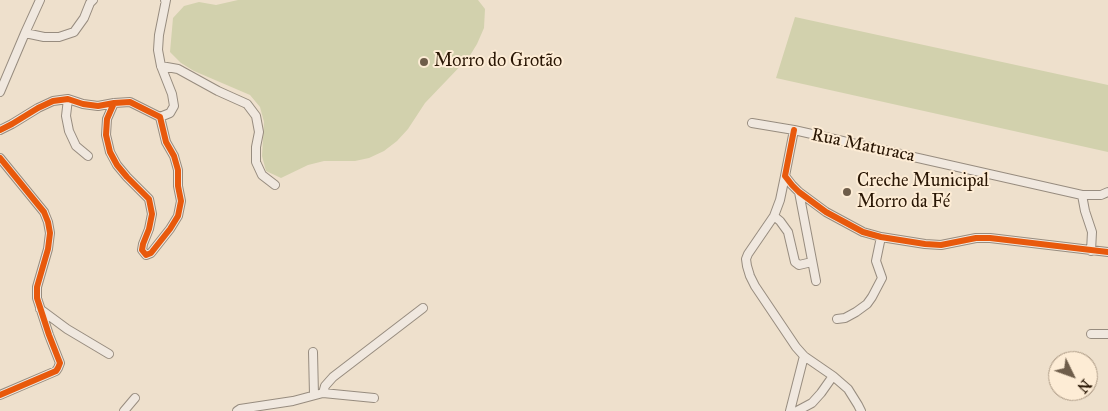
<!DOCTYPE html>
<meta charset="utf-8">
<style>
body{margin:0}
#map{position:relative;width:1108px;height:411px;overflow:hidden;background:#eee0cc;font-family:"IM FELL Great Primer",serif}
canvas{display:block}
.north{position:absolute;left:1048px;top:351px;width:50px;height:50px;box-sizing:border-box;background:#fdecd5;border:1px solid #a89681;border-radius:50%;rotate:132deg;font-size:14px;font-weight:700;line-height:20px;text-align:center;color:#291604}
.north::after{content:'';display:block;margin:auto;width:18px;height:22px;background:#6e5d4a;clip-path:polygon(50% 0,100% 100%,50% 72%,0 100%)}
</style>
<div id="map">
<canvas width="1108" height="411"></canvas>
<div class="north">N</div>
</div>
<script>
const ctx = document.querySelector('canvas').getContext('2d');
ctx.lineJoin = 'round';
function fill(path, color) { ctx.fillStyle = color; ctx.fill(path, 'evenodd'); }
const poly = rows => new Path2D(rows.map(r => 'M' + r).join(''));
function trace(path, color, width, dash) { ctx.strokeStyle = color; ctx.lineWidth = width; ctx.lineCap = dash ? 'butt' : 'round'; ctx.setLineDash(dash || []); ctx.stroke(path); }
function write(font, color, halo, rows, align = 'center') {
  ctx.font = font + ' "IM FELL Great Primer",serif'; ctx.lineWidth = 4; ctx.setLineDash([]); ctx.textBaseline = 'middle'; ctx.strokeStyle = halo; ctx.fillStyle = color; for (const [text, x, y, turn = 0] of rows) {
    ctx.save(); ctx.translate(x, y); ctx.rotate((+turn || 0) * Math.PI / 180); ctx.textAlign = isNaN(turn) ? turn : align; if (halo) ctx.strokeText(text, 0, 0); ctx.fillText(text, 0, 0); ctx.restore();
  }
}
const green = poly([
 [238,0,478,0,485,9,484,28,477,44,469,57,425,103,408,129,397,141,384,151,369,158,355,161,324,161,308,165,281,178,266,171,262,156,264,122,260,107,250,95,194,71,181,63,170,52,173,18,184,6,199,2,216,5],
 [795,17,1108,85,1108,152,776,78]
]);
const street = poly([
 [25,33,44,37,59,37,74,32,84,18,90,3,93,0],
 [161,66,178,69,218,91,247,104,256,116,259,132,256,147,256,162,262,175,275,185],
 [0,92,25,33,40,0],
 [68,99,66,116,69,131,76,146,88,156],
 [160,117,170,113,174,106,172,94,161,66,158,50,159,35,166,0,165,0],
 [752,123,794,130,1082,195,1101,195,1108,192],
 [0,130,12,124,38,108,53,101,68,99,83,104,98,106,114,103,130,102,160,117,166,142,174,156,178,170,178,186,181,201,178,216,170,229,151,253,146,255,142,250,143,244,149,229,152,214,149,199,127,177,117,165,110,152,106,135,107,119,114,103],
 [794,130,785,176,792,185,799,192,826,212,863,232,881,237,925,244,941,245,976,238,990,238,1108,252],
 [0,158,44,212,48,222,50,233,48,249,37,287,37,298,49,335,60,363,58,368,56,371,0,395],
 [785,176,780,200,774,216,748,254,746,259,747,266,750,276,755,286,796,347,804,356,833,376,848,389,858,405,861,411],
 [799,192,816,281],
 [1082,195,1085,211,1092,232,1091,251],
 [774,216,780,221,788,232,795,262,799,265,812,262],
 [40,309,67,329,109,354],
 [837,319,845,318,856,312,867,304,872,297,882,278,876,261,881,237],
 [1091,334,1108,334],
 [313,352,314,395],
 [323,393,325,386,333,377,423,308],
 [124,411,135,398],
 [237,411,240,409,293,401,323,393,374,398],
 [790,411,804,356],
 [797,411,812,403,821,393,833,376]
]);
const cycleway = poly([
 [0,130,12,124,38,108,53,101,68,99,83,104,98,106,114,103,130,102,160,117,166,142,174,156,178,170,178,186,181,201,178,216,170,229,151,253,146,255,142,250,143,244,149,229,152,214,149,199,127,177,117,165,110,152,106,135,107,119,114,103],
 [794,130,785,176,792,185,799,192,826,212,863,232,881,237,925,244,941,245,976,238,990,238,1108,252],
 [0,158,44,212,48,222,50,233,48,249,37,287,37,298,49,335,60,363,58,368,56,371,0,395]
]);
const markers = [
 [424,62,5,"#6e5d4a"],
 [847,192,5,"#6e5d4a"]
];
const poiNames = [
 ["Morro do Grotão",434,62],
 ["Creche Municipal",857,182],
 ["Morro da Fé",857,203]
];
const streetNames = [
 ["Rua Maturaca",863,146,12]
];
fill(green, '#d2d1ad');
trace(street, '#978c7f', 10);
trace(street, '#f0e8df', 8);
trace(cycleway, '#e8590c', 6);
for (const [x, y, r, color] of markers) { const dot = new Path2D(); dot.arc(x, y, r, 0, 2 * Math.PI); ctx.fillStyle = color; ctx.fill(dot); trace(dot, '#fdecd5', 2); }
write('18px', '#291604', '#fdecd5', poiNames, 'left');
write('18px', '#291604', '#fdecd5', streetNames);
</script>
